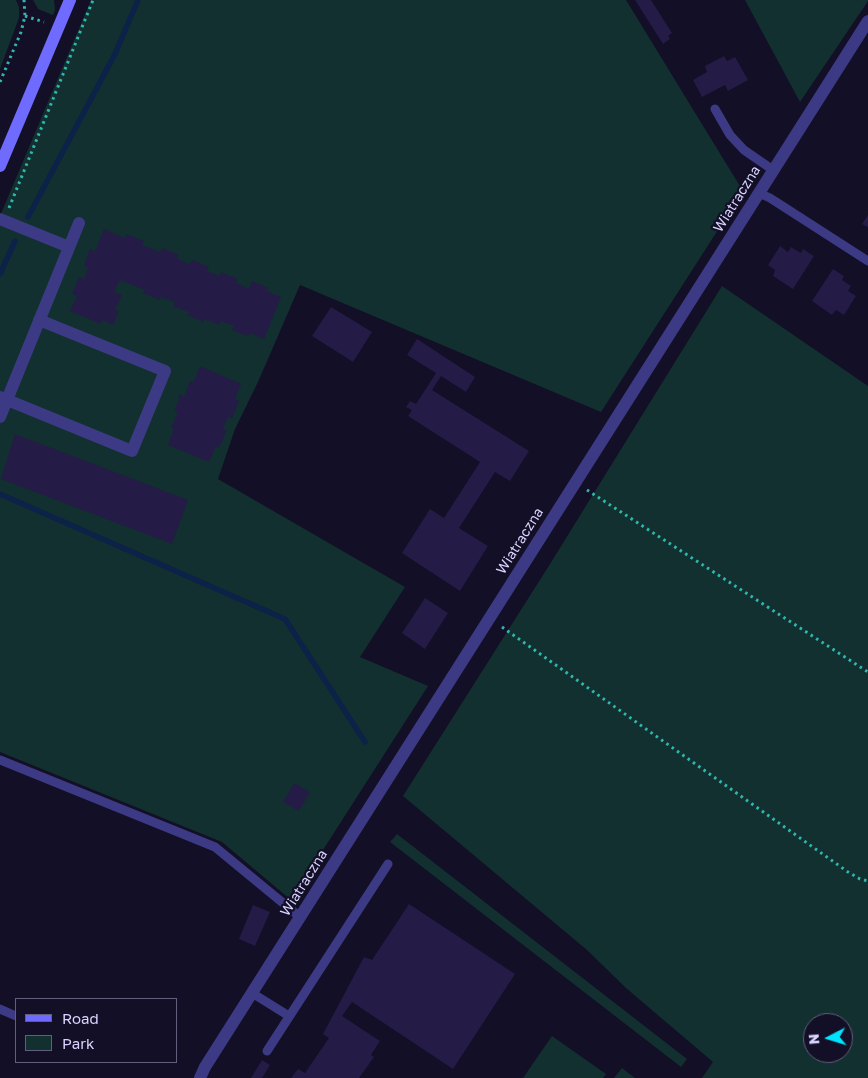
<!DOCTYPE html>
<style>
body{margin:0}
#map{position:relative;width:868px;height:1078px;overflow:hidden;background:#130f26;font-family:"Golos Text",sans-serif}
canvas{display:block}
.legend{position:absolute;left:15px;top:998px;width:162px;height:65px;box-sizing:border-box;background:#130f26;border:1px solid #625e7d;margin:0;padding:6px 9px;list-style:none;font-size:15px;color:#d9d4ff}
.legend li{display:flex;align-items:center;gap:10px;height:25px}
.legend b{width:25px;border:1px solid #625e7d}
.north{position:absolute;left:803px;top:1013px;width:50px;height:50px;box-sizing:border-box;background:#130f26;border:1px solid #625e7d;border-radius:50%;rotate:265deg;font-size:14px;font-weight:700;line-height:20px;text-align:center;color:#d9d4ff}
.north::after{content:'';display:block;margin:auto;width:18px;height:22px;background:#00e5ff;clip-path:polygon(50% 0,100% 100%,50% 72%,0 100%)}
</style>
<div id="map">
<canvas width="868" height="1078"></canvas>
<ul class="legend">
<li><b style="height:6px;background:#6f6bff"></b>Road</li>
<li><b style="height:14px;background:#12302f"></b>Park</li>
</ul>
<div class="north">N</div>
</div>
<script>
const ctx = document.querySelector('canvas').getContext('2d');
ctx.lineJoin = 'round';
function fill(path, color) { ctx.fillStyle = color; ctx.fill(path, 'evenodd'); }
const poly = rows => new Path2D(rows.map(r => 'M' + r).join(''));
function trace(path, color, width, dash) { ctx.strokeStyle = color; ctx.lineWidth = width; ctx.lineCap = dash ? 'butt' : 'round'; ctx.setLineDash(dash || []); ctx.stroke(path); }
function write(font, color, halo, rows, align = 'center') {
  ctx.font = font + ' "Golos Text",sans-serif'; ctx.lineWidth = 4.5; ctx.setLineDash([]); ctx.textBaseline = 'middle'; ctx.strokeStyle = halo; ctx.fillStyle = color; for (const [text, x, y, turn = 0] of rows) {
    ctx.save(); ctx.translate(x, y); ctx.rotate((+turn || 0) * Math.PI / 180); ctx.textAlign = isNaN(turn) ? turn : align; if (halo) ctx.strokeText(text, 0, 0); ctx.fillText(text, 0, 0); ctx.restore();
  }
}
const green = poly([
 [0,0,16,0,19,7,19,18,0,69],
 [33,0,54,0,55,10,53,15,38,9],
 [91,0,626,0,743,191,601,412,300,285,258,382,235,429,218,479,405,587,360,657,428,686,291,900,222,842,0,752,0,216],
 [745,0,868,0,868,1,800,102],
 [722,286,868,386,868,1078,702,1078,713,1062,626,988,587,950,403,796,550,564],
 [813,1023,843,1023,843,1053,813,1053],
 [397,834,687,1059,681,1067,390,842],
 [552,1036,606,1074,603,1078,523,1078],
 [622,1068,635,1078,614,1078]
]);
const stream = poly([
 [28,217,115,54,138,0],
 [0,274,15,241],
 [0,494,285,619,365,742]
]);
const building = poly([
 [635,0,651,0,672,33,668,36,670,39,663,44],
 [724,56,727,61,735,57,748,80,728,91,725,85,702,97,693,80,707,72,705,66],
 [868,215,868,227,862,224],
 [104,229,125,238,127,234,144,241,142,245,160,252,162,248,179,255,177,259,190,264,192,260,209,267,207,271,220,276,221,272,238,279,236,283,249,289,252,281,268,288,267,291,281,297,264,339,250,333,248,336,232,330,234,326,221,321,219,325,205,319,202,324,201,323,202,321,187,315,189,312,173,306,175,302,161,297,160,300,143,293,145,290,120,280,114,292,122,295,115,310,119,311,113,325,103,320,101,324,70,311,77,296,72,294,79,277,84,279,88,267,84,265,90,249,95,251],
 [780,246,788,252,791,247,801,253,803,249,814,256,793,289,773,276,775,270,768,265],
 [833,269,844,276,842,280,851,286,848,291,856,296,844,315,836,310,832,315,812,301],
 [331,307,372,332,353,362,312,336],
 [417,339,475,377,466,392,441,376,432,390,529,451,510,481,495,472,459,528,488,546,460,591,402,553,430,509,444,518,480,462,408,416,412,410,406,407,410,401,416,404,436,373,407,355],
 [200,366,241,384,235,399,239,401,232,418,228,417,223,429,227,430,219,448,216,446,209,462,168,445,174,429,171,428,178,412,174,411,180,397,178,396,179,394,184,397,190,381,194,382],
 [15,434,188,500,172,544,1,479],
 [425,598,448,613,425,649,402,633],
 [294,783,310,792,299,811,283,802],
 [409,904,515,974,453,1069,352,1002,342,1016,380,1041,371,1055,374,1057,359,1078,291,1078,298,1069,305,1073,329,1038,323,1034,364,957,372,960],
 [253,905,270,912,255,946,239,939],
 [262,1060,270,1065,262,1078,251,1078]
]);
const path = poly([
 [25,16,44,22],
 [0,82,21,32,25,16,24,0],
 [9,208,93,0],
 [587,490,868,672],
 [502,627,848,872,860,879,868,881]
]);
const service = poly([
 [715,109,730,135,744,150,773,170],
 [759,193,770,198,868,261],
 [0,760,215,847,300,917],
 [252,993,289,1016],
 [0,1009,16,1016],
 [267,1051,388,864]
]);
const minor = poly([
 [0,219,69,247],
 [0,397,132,451,165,371,39,320],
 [0,417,79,223],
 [200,1078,205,1067,868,21]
]);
const secondary = poly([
 [0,166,70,0]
]);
const streetNames = [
 ["Wiatraczna",737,199,-58],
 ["Wiatraczna",520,541,-58],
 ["Wiatraczna",304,883,-58]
];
fill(green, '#12302f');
trace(stream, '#0c2248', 5.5);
fill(building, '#241b47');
trace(path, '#2fb8b0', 3, [2.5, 4]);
trace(service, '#3d3a85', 9);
trace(minor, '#3d3a85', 12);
trace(secondary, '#6f6bff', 12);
write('14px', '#d9d4ff', '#130f26', streetNames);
</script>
